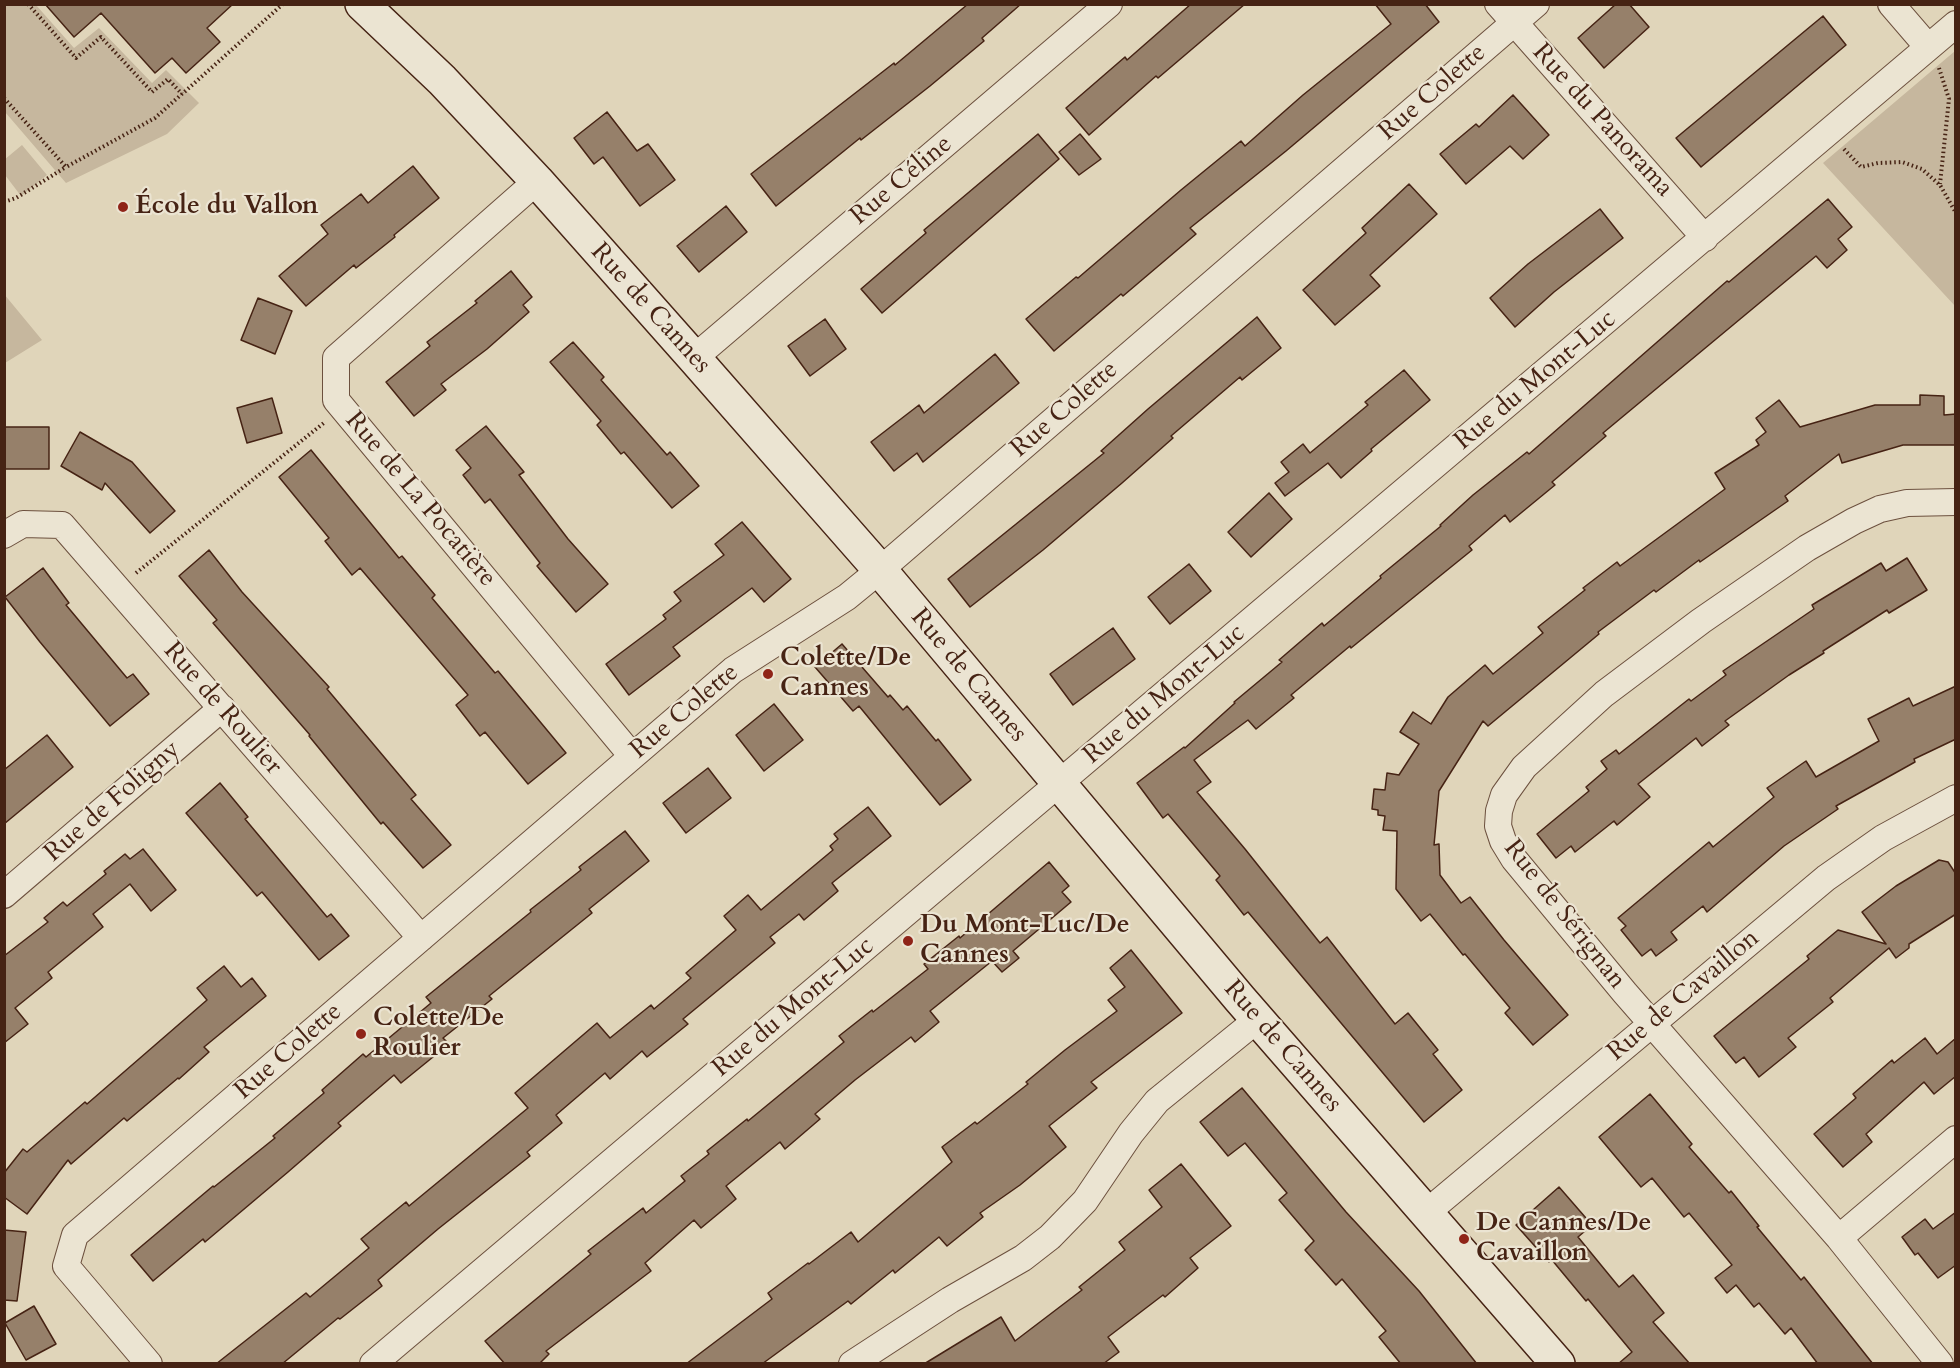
<!DOCTYPE html>
<meta charset="utf-8">
<style>
body{margin:0}
#map{position:relative;width:1960px;height:1368px;overflow:hidden;background:#e0d5ba;font-family:Cardo,serif}
canvas{display:block}
.frame{position:absolute;inset:0;border:6px solid #462314;pointer-events:none}
</style>
<div id="map">
<canvas width="1960" height="1368"></canvas>
<div class="frame"></div>
</div>
<script>
const ctx = document.querySelector('canvas').getContext('2d');
ctx.lineJoin = 'round';
function fill(path, color) { ctx.fillStyle = color; ctx.fill(path, 'evenodd'); }
const poly = rows => new Path2D(rows.map(r => 'M' + r).join(''));
function trace(path, color, width, dash) { ctx.strokeStyle = color; ctx.lineWidth = width; ctx.lineCap = dash ? 'butt' : 'round'; ctx.setLineDash(dash || []); ctx.stroke(path); }
function write(font, color, halo, rows, align = 'center') {
  ctx.font = font + ' Cardo,serif'; ctx.lineWidth = 4.5; ctx.setLineDash([]); ctx.textBaseline = 'middle'; ctx.strokeStyle = halo; ctx.fillStyle = color; for (const [text, x, y, turn = 0] of rows) {
    ctx.save(); ctx.translate(x, y); ctx.rotate((+turn || 0) * Math.PI / 180); ctx.textAlign = isNaN(turn) ? turn : align; if (halo) ctx.strokeText(text, 0, 0); ctx.fillText(text, 0, 0); ctx.restore();
  }
}
const green = poly([
 [4,5,36,5,74,48,99,28,152,83,166,70,199,103,167,134,66,183,5,112],
 [1955,51,1955,306,1823,163],
 [22,145,47,175,21,196,5,175,4,160],
 [4,294,42,340,5,363,4,363]
]);
const building = poly([
 [45,4,233,4,207,28,220,42,186,73,172,58,155,73,101,13,74,37,45,4],
 [968,4,1021,4,982,38,984,41,930,86,861,140,860,138,776,206,751,174,894,63,895,65,968,4],
 [1191,4,1245,4,1158,78,1156,76,1089,135,1066,108,1125,57,1127,60,1191,4],
 [1375,4,1425,4,1439,22,1286,151,1190,228,1196,234,1123,296,1121,294,1054,351,1026,319,1076,277,1078,278,1181,190,1241,141,1245,146,1303,95,1391,24,1375,4],
 [1616,4,1629,4,1649,27,1604,68,1578,38,1616,4],
 [1823,16,1846,45,1701,167,1676,138,1823,16],
 [1513,95,1549,135,1523,159,1510,146,1466,184,1440,154,1476,124,1479,127,1513,95],
 [607,112,637,151,648,144,675,180,640,206,603,157,594,164,574,138,607,112],
 [1038,134,1059,159,882,313,861,289,926,233,924,230,1038,134],
 [1080,134,1101,159,1079,175,1059,152,1080,134],
 [413,166,439,198,394,235,395,237,356,268,354,265,306,306,279,276,328,234,321,225,361,194,368,203,413,166],
 [1409,184,1437,214,1370,275,1380,286,1335,325,1303,290,1366,233,1362,228,1409,184],
 [1828,199,1852,227,1838,239,1847,250,1827,268,1816,256,1603,433,1606,436,1552,482,1555,485,1510,522,1505,515,1469,546,1472,550,1351,648,1350,646,1291,695,1294,698,1256,729,1248,720,1194,760,1211,782,1197,792,1245,849,1320,943,1327,937,1395,1024,1408,1013,1438,1050,1433,1054,1462,1090,1424,1122,1248,912,1244,915,1216,880,1220,876,1168,814,1163,818,1137,783,1184,747,1185,748,1235,703,1234,702,1282,662,1279,660,1322,623,1324,626,1381,578,1380,576,1441,526,1440,525,1473,495,1527,452,1529,454,1727,281,1729,282,1828,199],
 [726,206,747,232,699,272,677,246,726,206],
 [1600,209,1623,238,1554,292,1515,327,1490,298,1528,264,1600,209],
 [511,271,532,297,523,305,529,312,487,349,441,384,446,390,414,416,386,382,430,346,427,342,477,303,475,301,511,271],
 [258,298,292,311,275,354,241,340,258,298],
 [1257,317,1281,348,1242,380,1240,377,1171,436,1173,438,1122,483,1043,550,970,607,948,579,1104,453,1101,451,1148,409,1257,317],
 [825,319,846,349,810,376,788,346,825,319],
 [573,342,604,377,601,380,667,455,670,452,699,486,672,508,624,452,621,454,597,425,601,421,550,362,573,342],
 [995,354,1019,383,923,462,917,453,894,471,871,442,919,405,924,413,995,354],
 [1404,370,1430,400,1371,449,1372,451,1341,478,1328,463,1285,496,1275,483,1289,472,1281,462,1303,444,1310,453,1368,405,1365,402,1404,370],
 [1920,395,1944,396,1944,415,1956,414,1956,445,1903,445,1842,463,1839,454,1785,496,1788,501,1700,562,1699,560,1656,592,1654,590,1598,632,1599,634,1488,726,1483,721,1439,791,1434,845,1439,844,1440,875,1461,903,1470,897,1504,940,1568,1015,1533,1045,1505,1013,1510,1008,1465,954,1463,955,1430,914,1421,921,1396,889,1397,831,1383,830,1385,816,1378,815,1378,810,1372,809,1374,789,1385,790,1387,773,1399,775,1419,744,1400,732,1413,712,1431,724,1448,697,1485,665,1493,674,1543,633,1538,627,1585,590,1583,588,1617,562,1620,566,1725,489,1715,473,1759,445,1756,440,1766,432,1756,418,1779,400,1800,427,1875,405,1920,405,1920,395],
 [272,398,282,433,247,443,237,408,272,398],
 [486,426,524,472,519,475,568,539,608,584,576,612,537,566,540,563,490,499,485,503,463,475,471,468,456,450,486,426],
 [5,427,49,427,49,469,5,469,5,427],
 [80,432,132,462,175,511,150,533,105,483,102,490,61,466,80,432],
 [311,450,399,558,402,556,435,595,432,598,495,673,498,671,566,753,528,784,485,732,480,736,456,705,468,695,360,568,352,575,325,541,329,538,279,477,311,450],
 [1269,493,1292,519,1251,557,1228,532,1269,493],
 [742,522,791,579,764,602,752,588,673,647,680,656,629,695,606,664,666,619,663,615,681,601,674,592,724,555,715,544,742,522],
 [209,550,242,592,329,687,327,689,416,795,411,799,451,845,423,868,383,822,381,824,309,736,310,735,213,623,217,620,179,576,209,550],
 [1907,558,1927,590,1889,613,1887,610,1823,651,1824,653,1789,675,1725,721,1729,725,1702,746,1696,738,1638,784,1650,797,1617,825,1614,821,1575,852,1571,846,1556,858,1537,834,1589,791,1586,787,1607,769,1601,761,1616,750,1619,754,1689,699,1691,701,1726,675,1723,671,1814,609,1812,605,1881,563,1886,571,1907,558],
 [1189,564,1211,591,1170,624,1148,597,1189,564],
 [43,568,69,603,66,605,127,678,133,674,149,694,110,726,40,642,5,597,43,568],
 [1113,628,1135,659,1073,705,1050,674,1113,628],
 [842,644,888,697,890,695,903,710,907,706,936,741,938,739,971,780,940,805,859,706,853,711,815,667,842,644],
 [1956,686,1956,739,1914,759,1915,762,1836,806,1838,809,1784,846,1707,912,1703,906,1671,932,1677,940,1656,956,1651,949,1642,956,1621,930,1626,926,1618,918,1709,842,1713,847,1774,797,1767,788,1806,761,1816,777,1879,741,1868,719,1909,698,1913,706,1956,686],
 [774,704,803,740,764,771,736,735,774,704],
 [47,735,73,767,4,824,4,770,47,735],
 [708,768,731,798,686,833,663,803,708,768],
 [220,783,248,817,245,819,327,917,331,914,349,936,319,960,262,892,257,896,186,813,220,783],
 [868,807,891,836,832,883,838,891,804,920,799,914,770,937,775,943,683,1019,688,1024,647,1057,642,1051,610,1079,605,1073,556,1115,562,1123,527,1152,530,1156,438,1229,378,1280,382,1286,340,1319,338,1318,282,1364,216,1364,306,1293,310,1297,369,1248,361,1239,406,1202,409,1206,528,1108,515,1093,597,1023,610,1038,651,1005,654,1009,691,978,686,973,736,930,724,916,748,895,761,910,833,850,830,846,838,839,834,834,868,807],
 [625,831,649,861,589,909,592,913,489,996,492,999,443,1038,449,1044,401,1083,394,1075,338,1123,341,1126,288,1172,205,1242,203,1239,153,1281,131,1255,213,1186,214,1187,275,1138,273,1136,324,1093,322,1090,363,1054,366,1057,431,1003,426,997,531,912,530,910,581,870,579,867,625,831],
 [143,849,176,890,151,911,130,884,93,914,103,927,48,972,52,978,15,1008,28,1024,4,1043,4,956,48,922,44,918,63,902,67,906,106,874,104,871,125,854,130,859,143,849],
 [1939,860,1948,862,1956,874,1956,914,1909,944,1909,948,1896,958,1889,948,1830,998,1833,1002,1788,1038,1796,1047,1759,1077,1744,1057,1736,1063,1714,1036,1809,959,1807,956,1838,930,1886,944,1862,912,1896,886,1939,860],
 [1049,862,1069,886,1062,892,1071,902,1013,951,1019,958,1002,972,992,961,930,1011,939,1022,915,1042,911,1037,855,1080,815,1114,820,1119,785,1149,780,1142,726,1186,736,1199,701,1228,694,1220,645,1263,651,1271,546,1351,549,1354,539,1364,505,1364,485,1341,591,1254,588,1251,643,1208,646,1213,685,1181,681,1176,709,1154,707,1151,747,1119,748,1121,844,1042,839,1036,872,1010,873,1012,928,969,924,964,959,936,960,938,1049,862],
 [1131,950,1182,1013,1091,1082,1097,1088,1049,1126,1066,1147,1020,1185,980,1213,983,1217,947,1246,939,1237,895,1273,893,1270,851,1304,848,1301,762,1364,686,1364,772,1299,768,1293,808,1263,809,1264,851,1232,858,1242,952,1162,942,1147,975,1122,977,1124,1028,1084,1026,1082,1065,1050,1117,1011,1108,1000,1125,987,1110,968,1131,950],
 [224,966,241,987,252,978,266,996,204,1047,209,1052,179,1079,178,1078,127,1121,124,1118,71,1164,68,1160,27,1214,4,1197,4,1173,23,1149,27,1152,85,1102,87,1104,207,1000,197,988,224,966],
 [1925,1038,1937,1054,1956,1038,1956,1076,1934,1094,1924,1082,1866,1134,1872,1142,1843,1167,1814,1134,1856,1098,1853,1094,1892,1060,1894,1063,1925,1038],
 [1242,1088,1346,1212,1419,1291,1477,1364,1401,1364,1379,1337,1386,1331,1342,1279,1336,1285,1305,1250,1314,1241,1279,1200,1287,1193,1245,1143,1228,1156,1200,1122,1242,1088],
 [1650,1094,1692,1144,1689,1147,1729,1193,1731,1191,1759,1226,1757,1227,1801,1280,1804,1277,1873,1364,1818,1364,1791,1328,1785,1334,1759,1303,1754,1307,1736,1285,1727,1293,1715,1278,1732,1265,1689,1213,1684,1217,1652,1178,1641,1187,1599,1137,1650,1094],
 [1181,1164,1231,1226,1190,1258,1198,1268,1165,1297,1163,1295,1108,1337,1119,1352,1103,1364,924,1364,1001,1317,1015,1341,1082,1290,1079,1287,1125,1250,1119,1242,1162,1207,1149,1190,1181,1164],
 [1559,1187,1592,1225,1578,1237,1619,1287,1633,1275,1664,1313,1653,1322,1690,1364,1618,1364,1632,1352,1588,1299,1586,1301,1552,1260,1549,1262,1516,1225,1559,1187],
 [1956,1212,1956,1265,1938,1278,1918,1253,1915,1255,1902,1237,1925,1219,1933,1229,1956,1212],
 [4,1230,26,1232,17,1301,4,1300,4,1230],
 [34,1306,56,1344,26,1360,5,1323,34,1306]
]);
const path = poly([
 [28,4,76,58,101,37,152,92,168,79,182,94],
 [1939,68,1949,99,1940,184],
 [4,98,66,167,155,118,283,4],
 [1844,149,1861,167,1878,163,1902,162,1922,169,1940,185,1956,213],
 [4,202,16,198,66,167],
 [136,573,325,422]
]);
const street = poly([
 [1498,4,1705,238],
 [1891,4,1928,47],
 [537,181,336,358,336,400,632,756],
 [694,358,1109,4],
 [4,535,23,524,62,525,421,938],
 [4,895,222,708],
 [1426,1213,1826,878,1883,838,1956,798],
 [1839,1238,1956,1139],
 [149,1364,66,1266,75,1235,733,670,847,597,880,570,1536,4],
 [373,1364,1956,24],
 [852,1364,950,1300,1023,1258,1050,1237,1085,1201,1131,1133,1157,1101,1258,1019],
 [1940,1364,1839,1238,1625,993,1514,859,1503,841,1498,826,1499,811,1504,795,1524,767,1604,694,1701,621,1807,548,1854,521,1880,509,1907,503,1956,502]
]);
const secondary = poly([
 [362,4,442,80,537,181,694,358,880,570,1240,999,1558,1364]
]);
const markers = [
 [123,207,6,"#8f2418"],
 [768,674,6,"#8f2418"],
 [908,941,6,"#8f2418"],
 [361,1034,6,"#8f2418"],
 [1464,1239,6,"#8f2418"]
];
const streetNames = [
 ["Rue Colette",1433,93,-41],
 ["Rue du Panorama",1602,121,48],
 ["Rue Céline",902,181,-40],
 ["Rue de Cannes",650,309,48],
 ["Rue du Mont-Luc",1536,381,-40],
 ["Rue Colette",1065,410,-41],
 ["Rue de La Pocatière",420,500,50],
 ["Rue de Cannes",968,676,50],
 ["Rue du Mont-Luc",1165,695,-40],
 ["Rue de Roulier",222,709,49],
 ["Rue Colette",685,712,-40],
 ["Rue de Foligny",113,802,-41],
 ["Rue de Sérignan",1564,915,52],
 ["Rue de Cavaillon",1684,996,-40],
 ["Rue du Mont-Luc",794,1008,-40],
 ["Rue de Cannes",1282,1047,49],
 ["Rue Colette",289,1052,-41]
];
const poiNames = [
 ["École du Vallon",135,207],
 ["Colette/De",780,659],
 ["Cannes",780,689],
 ["Du Mont-Luc/De",920,926],
 ["Cannes",920,956],
 ["Colette/De",373,1019],
 ["Roulier",373,1049],
 ["De Cannes/De",1476,1224],
 ["Cavaillon",1476,1254]
];
fill(green, '#c6b79e');
fill(building, '#96806a');
trace(building, '#462314', 1.5);
trace(street, '#6c503e', 28);
trace(secondary, '#462314', 36);
trace(path, '#462314', 4, [1.5, 3]);
trace(street, '#ebe4d2', 26);
trace(secondary, '#ebe4d2', 33);
for (const [x, y, r, color] of markers) { const dot = new Path2D(); dot.arc(x, y, r, 0, 2 * Math.PI); ctx.fillStyle = color; ctx.fill(dot); trace(dot, '#ebe4d2', 2); }
write('26px', '#462314', '#ebe4d2', streetNames);
write('bold 26px', '#462314', '#ebe4d2', poiNames, 'left');
</script>
